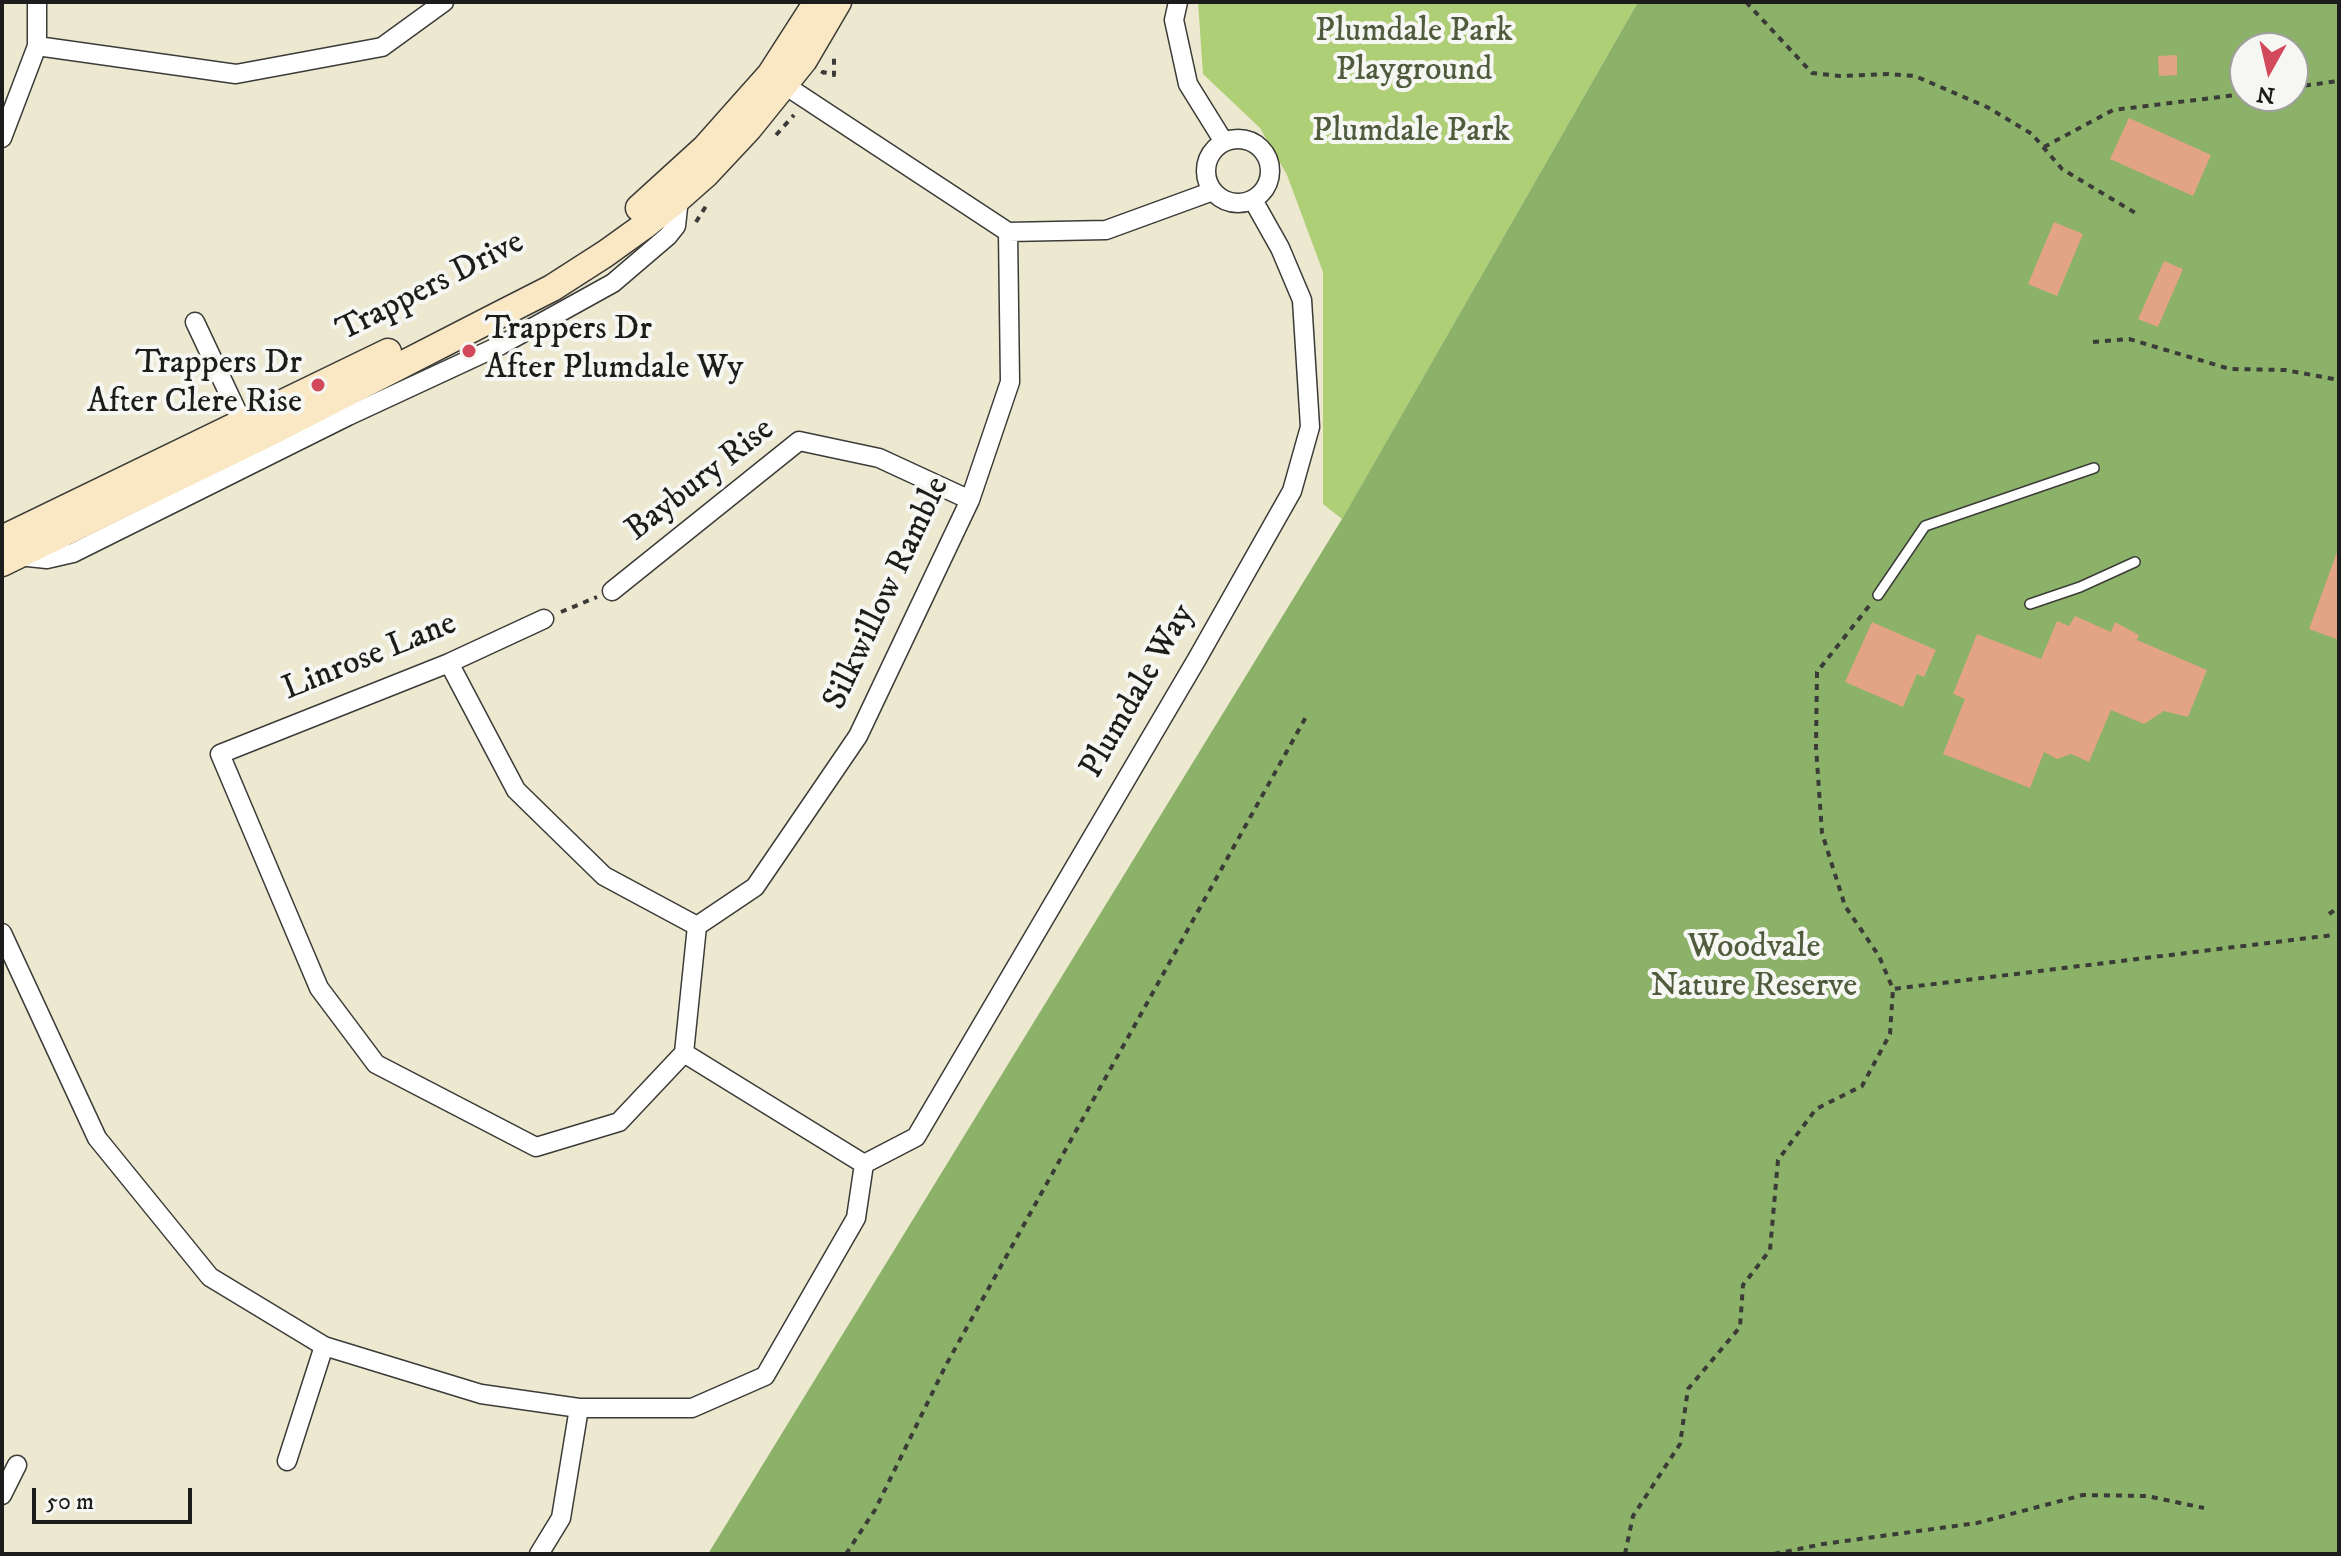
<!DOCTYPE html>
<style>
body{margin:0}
#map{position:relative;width:2341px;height:1556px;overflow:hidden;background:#ede8d0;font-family:"IM FELL DW Pica",serif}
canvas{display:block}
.frame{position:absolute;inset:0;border:4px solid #1c1c1c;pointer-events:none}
.north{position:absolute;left:2229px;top:32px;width:80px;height:80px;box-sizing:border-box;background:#f6f6f2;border:2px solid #9f9f9c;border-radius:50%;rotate:188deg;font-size:22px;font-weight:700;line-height:32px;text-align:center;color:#1c1c1c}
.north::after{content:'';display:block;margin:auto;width:28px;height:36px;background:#d1495b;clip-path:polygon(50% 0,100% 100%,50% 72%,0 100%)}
.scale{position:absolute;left:32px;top:1488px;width:160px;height:36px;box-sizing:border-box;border:4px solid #1c1c1c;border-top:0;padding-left:10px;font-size:24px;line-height:28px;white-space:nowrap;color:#1c1c1c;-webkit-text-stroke:6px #f6f6f2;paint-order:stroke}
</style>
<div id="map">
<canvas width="2341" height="1556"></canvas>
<div class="frame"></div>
<div class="north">N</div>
<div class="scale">50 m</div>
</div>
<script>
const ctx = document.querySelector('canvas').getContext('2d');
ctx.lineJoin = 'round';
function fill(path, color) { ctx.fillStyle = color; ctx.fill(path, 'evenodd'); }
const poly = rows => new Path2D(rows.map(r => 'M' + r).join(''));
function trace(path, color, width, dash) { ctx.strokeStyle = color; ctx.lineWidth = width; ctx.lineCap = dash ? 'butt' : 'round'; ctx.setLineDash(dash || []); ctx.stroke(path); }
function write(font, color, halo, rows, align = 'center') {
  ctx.font = font + ' "IM FELL DW Pica",serif'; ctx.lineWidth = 8; ctx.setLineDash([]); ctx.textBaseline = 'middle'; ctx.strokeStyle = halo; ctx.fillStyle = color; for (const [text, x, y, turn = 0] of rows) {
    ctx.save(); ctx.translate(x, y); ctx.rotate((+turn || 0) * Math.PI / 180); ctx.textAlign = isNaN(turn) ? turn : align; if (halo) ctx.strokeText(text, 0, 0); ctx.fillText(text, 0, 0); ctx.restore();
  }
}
const green = poly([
 [1198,2,1638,2,1342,519,1323,504,1323,272,1287,175,1260,128,1203,74]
]);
const forest = poly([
 [1638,2,2339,2,2339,1554,708,1554,1342,519],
 [2245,48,2293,48,2293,96,2245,96]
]);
const building = poly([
 [2177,55,2177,75,2159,76,2158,56],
 [2129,118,2211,155,2193,196,2110,159],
 [2054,222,2083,234,2057,296,2028,284],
 [2164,261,2183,269,2158,327,2138,319],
 [2337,552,2339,553,2339,640,2309,629],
 [2075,616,2111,632,2115,622,2139,635,2137,640,2207,670,2188,717,2164,711,2144,724,2111,710,2089,762,2071,754,2057,759,2044,752,2030,788,1943,754,1965,699,1953,694,1977,634,2041,659,2057,621,2069,626],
 [1872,622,1936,650,1924,677,1917,674,1903,707,1845,682]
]);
const path = poly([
 [1746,2,1812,73,1840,76,1888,74,1915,76,1987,107,2032,134,2062,169,2137,214],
 [822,74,823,72,834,75,834,57],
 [2293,87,2339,81],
 [776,135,794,115],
 [2044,147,2113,110,2245,94],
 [696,222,706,206],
 [2093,342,2129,339,2230,369,2285,370,2339,380],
 [1869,606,1817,672,1816,747,1822,833,1845,906,1879,956,1893,989,2333,935],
 [561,612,597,597],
 [2329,914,2339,907],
 [846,1554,875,1510,946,1365,1307,715],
 [1625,1554,1633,1516,1680,1444,1688,1389,1740,1327,1743,1285,1770,1250,1778,1160,1816,1109,1862,1086,1890,1034,1893,989],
 [1774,1554,1823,1544,1977,1523,2083,1495,2147,1496,2204,1508]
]);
const lane = poly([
 [1878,595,1925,526,2094,468],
 [2030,604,2080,587,2135,562]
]);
const street = poly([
 [1178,2,1174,20,1188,84,1224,142],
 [37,46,236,74,382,47,444,2],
 [777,80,1008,232,1106,230,1213,191],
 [2,138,37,46,37,2],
 '1206 171a32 32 0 1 1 64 0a32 32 0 1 1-64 0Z',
 [195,322,243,424],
 [18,556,47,559,73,553,348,416,501,345,613,283,668,236,676,226,679,198],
 [612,591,799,441,879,458,970,500],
 [544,619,449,663,220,754,319,988,376,1064,536,1147,619,1122,684,1053],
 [449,663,516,790,604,876,697,926,684,1053],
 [697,926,755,887,858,736,970,500,1010,382,1008,232],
 [2,933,97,1138,210,1277,324,1346,481,1394,579,1408,692,1408,765,1376,856,1218,864,1164,684,1053],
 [864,1164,916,1137,1197,659,1292,491,1310,427,1302,300,1280,248,1253,200],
 [287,1461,324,1346],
 [2,1495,17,1465],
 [539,1554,561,1518,579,1408]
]);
const secondary = poly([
 [639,208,706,147,770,75,817,2],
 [2,539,388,352],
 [2,563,271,432,495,317,552,288,605,254,644,226,679,198,705,175,749,128,804,60,838,2]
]);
const markers = [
 [469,351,8,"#d1495b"],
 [318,385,8,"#d1495b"]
];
const parkNames = [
 ["Plumdale Park",1414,33],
 ["Playground",1414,72],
 ["Plumdale Park",1411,133],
 ["Woodvale",1754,949],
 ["Nature Reserve",1754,988]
];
const streetNames = [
 ["Trappers Drive",431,288,-27],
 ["Baybury Rise",701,481,-38],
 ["Silkwillow Ramble",888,594,-65],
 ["Linrose Lane",370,658,-22],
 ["Plumdale Way",1139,692,-60]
];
const poiNames = [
 ["Trappers Dr",485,331],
 ["After Plumdale Wy",485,370],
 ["Trappers Dr",302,365,"right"],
 ["After Clere Rise",302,404,"right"]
];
fill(green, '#afcf77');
fill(forest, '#8bb268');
fill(building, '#e2a485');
trace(lane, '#3b3b37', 12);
trace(street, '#3b3b37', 21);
trace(secondary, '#3b3b37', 29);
trace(path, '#3b3b37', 4, [6, 6]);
trace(lane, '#fff', 9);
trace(street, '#fff', 18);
trace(secondary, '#fae7c3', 26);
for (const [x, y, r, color] of markers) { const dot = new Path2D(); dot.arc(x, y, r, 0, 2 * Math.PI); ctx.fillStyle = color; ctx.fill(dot); trace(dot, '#f6f6f2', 3); }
write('34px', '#4f5b3c', '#f6f6f2', parkNames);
write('34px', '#1c1c1c', '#f6f6f2', streetNames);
write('34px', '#1c1c1c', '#f6f6f2', poiNames, 'left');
</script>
